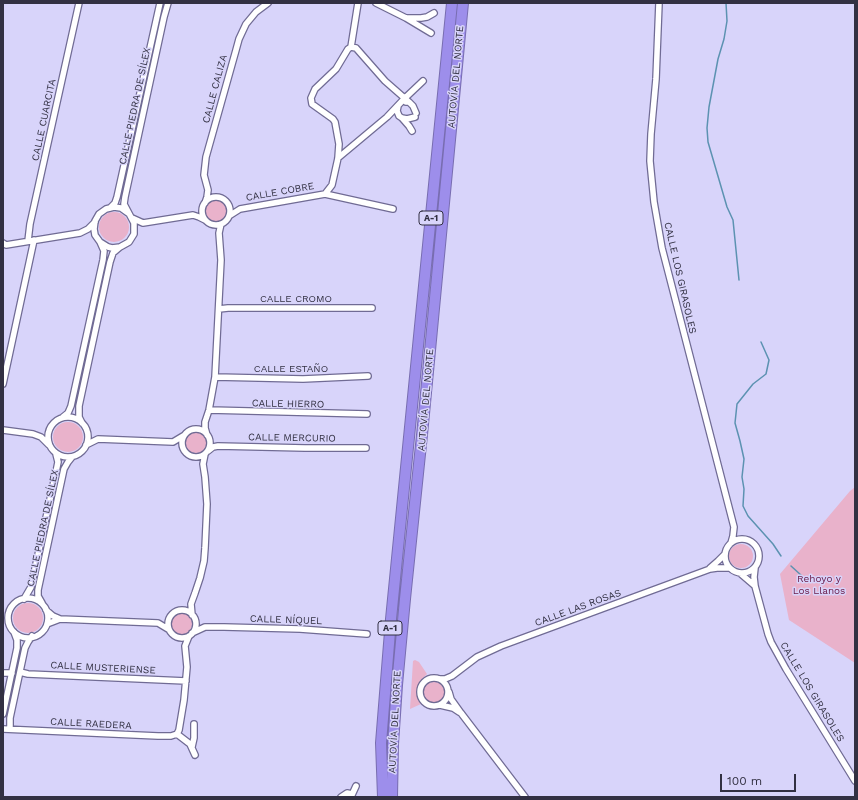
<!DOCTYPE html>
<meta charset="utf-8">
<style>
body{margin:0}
#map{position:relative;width:858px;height:800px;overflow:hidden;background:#d8d4fa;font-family:"Work Sans",sans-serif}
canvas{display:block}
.frame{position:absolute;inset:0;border:4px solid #323042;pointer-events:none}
.scale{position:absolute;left:720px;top:774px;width:76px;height:18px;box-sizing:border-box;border:2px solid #323042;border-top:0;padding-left:5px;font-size:12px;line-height:14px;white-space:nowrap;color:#323042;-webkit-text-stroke:3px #d8d4fa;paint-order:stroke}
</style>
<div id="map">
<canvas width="858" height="800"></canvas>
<div class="frame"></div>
<div class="scale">100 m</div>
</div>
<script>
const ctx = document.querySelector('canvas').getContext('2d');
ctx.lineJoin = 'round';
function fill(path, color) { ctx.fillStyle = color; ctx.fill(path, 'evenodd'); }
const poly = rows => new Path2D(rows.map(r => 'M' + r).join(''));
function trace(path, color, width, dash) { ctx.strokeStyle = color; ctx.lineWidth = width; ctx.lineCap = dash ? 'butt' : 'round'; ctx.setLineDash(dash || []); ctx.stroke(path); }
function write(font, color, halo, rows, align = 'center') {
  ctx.font = font + ' "Work Sans",sans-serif'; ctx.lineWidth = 3; ctx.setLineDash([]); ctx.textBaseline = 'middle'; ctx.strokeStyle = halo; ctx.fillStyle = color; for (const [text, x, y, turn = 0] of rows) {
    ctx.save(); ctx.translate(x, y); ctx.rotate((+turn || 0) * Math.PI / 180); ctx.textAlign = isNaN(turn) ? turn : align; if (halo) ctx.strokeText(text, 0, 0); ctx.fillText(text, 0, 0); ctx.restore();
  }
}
const green = poly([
 '205 211a11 11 0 1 1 22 0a11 11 0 1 1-22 0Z',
 '99 227a15 15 0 1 1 30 0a15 15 0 1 1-30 0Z',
 '53 437a15 15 0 1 1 30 0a15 15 0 1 1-30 0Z',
 '185 442a11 11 0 1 1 22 0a11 11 0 1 1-22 0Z',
 [855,487,855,663,789,620,780,574,850,491],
 '729 556a12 12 0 1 1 24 0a12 12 0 1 1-24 0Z',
 '13 618a15 15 0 1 1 30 0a15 15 0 1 1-30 0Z',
 '170 624a11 11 0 1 1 22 0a11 11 0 1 1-22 0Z',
 [415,660,419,662,427,674,420,681,417,688,417,696,418,700,421,704,410,709,413,661],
 '423 693a11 11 0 1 1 22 0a11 11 0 1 1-22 0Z'
]);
const stream = poly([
 [726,3,727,21,724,39,718,59,709,107,707,128,708,142,727,207,733,220,739,280],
 [761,342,769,360,766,374,753,384,737,404,735,423,740,441,744,459,742,477,744,489,743,506,748,516,773,544,781,556],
 [791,566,802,576]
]);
const minor = poly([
 [376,3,406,18,431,33],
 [659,3,656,79,651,134,650,161,654,202,662,248,734,527,733,536,731,543],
 [407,18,421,18,427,17,434,13],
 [351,47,356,48,385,81,409,102],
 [406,102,409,102,413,106,416,113],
 [398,106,397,111,399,116,402,118,407,119,415,117],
 [402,118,409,126,412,131],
 [338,158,387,117,405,98,423,81],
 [325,194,332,185,338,158,339,144,335,122,333,119,312,104,311,98,315,89,336,69,348,49,351,47,358,3],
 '202 211a14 14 0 1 1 28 0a14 14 0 1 1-28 0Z',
 [205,203,207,197,208,190,204,175,206,157,236,50,239,39,246,24,256,12,268,3],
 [110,208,115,203,117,197,160,3],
 [128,213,121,208,114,207,106,209,99,214,95,221,94,229,95,235,100,242,108,247,112,248,120,247,129,242,134,234,134,223,124,204,125,197,164,17,168,3],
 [229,216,240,209,325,194,393,209],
 [132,218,143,223,193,215,199,217,205,220],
 [28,241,30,224,79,3],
 [3,243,6,245,80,233,88,229,95,222],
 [219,309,228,308,372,308],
 [215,377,303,379,368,376],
 [3,384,34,240],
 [209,410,367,414],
 '48 437a20 20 0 1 1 40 0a20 20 0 1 1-40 0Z',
 [63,417,68,413,71,406,103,260,104,251,100,242],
 [82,423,79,417,79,406,110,262,113,253,120,247],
 '182 443a14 14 0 1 1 28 0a14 14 0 1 1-28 0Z',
 [3,430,33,434,41,437,49,445],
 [207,435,205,428,205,422,209,410,215,377,221,260,219,233,221,224],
 [86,445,98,439,173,442,183,436],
 [208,451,213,447,218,446,305,448,366,448],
 '725 556a17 17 0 1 1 34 0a17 17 0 1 1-34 0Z',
 [710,568,718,561,725,554],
 [755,568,754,577,755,586,768,634,771,642,786,669,855,781],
 [741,574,755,586],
 '8 618a20 20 0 1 1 40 0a20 20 0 1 1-40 0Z',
 [24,599,31,587,57,467,58,462,56,454],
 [42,603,38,596,38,590,64,469,68,462,72,457],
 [46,610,53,616,60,619],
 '168 624a14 14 0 1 1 28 0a14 14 0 1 1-28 0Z',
 [192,615,191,604,195,593,200,578,204,561,205,548,207,504,205,477,203,464,205,454],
 [47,624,60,619,158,623,168,629],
 [192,633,205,627,224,627,300,629,367,634],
 [20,672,28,674,186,681],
 [3,673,12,673],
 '420 692a14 14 0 1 1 28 0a14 14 0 1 1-28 0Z',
 [440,679,445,679,452,676,477,657,501,646,710,569,717,568,729,568],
 [449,692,451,699,461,713,525,797],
 [440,705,453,708,459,712],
 [3,714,17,648,17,640,14,632],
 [3,729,158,736,171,736,177,734],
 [10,729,10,718,25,648,28,642,32,636],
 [177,734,179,730,184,700,187,667,185,646,189,636],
 [177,734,190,744,195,755],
 [192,747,194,738,194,724],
 [341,797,347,793,352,794],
 [351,797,356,786]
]);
const motorway = poly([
 [383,797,381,743,391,619,452,3],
 [392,797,393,744,397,685,405,599,422,435,463,3]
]);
const shields = [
 [431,218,24],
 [390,628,24]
];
const shieldNames = [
 ["A-1",431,218],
 ["A-1",390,628]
];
const streetNames = [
 ["AUTOVÍA DEL NORTE",456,77,-85],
 ["CALLE CALIZA",215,89,-75],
 ["CALLE PIEDRA DE SÍLEX",135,106,-78],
 ["CALLE CUARCITA",44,120,-78],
 ["CALLE COBRE",280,192,-10],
 ["CALLE LOS GIRASOLES",680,278,77],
 ["CALLE CROMO",296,299],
 ["CALLE ESTAÑO",291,369],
 ["AUTOVÍA DEL NORTE",426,400,-85],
 ["CALLE HIERRO",288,404,1],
 ["CALLE MERCURIO",292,438,1],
 ["CALLE PIEDRA DE SÍLEX",43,528,-78],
 ["CALLE LAS ROSAS",578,608,-20],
 ["CALLE NÍQUEL",286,620,2],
 ["CALLE MUSTERIENSE",103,668,3],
 ["CALLE LOS GIRASOLES",812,692,59],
 ["AUTOVÍA DEL NORTE",395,722,-87],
 ["CALLE RAEDERA",91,724,3]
];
const parkNames = [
 ["Rehoyo y",819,579],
 ["Los Llanos",819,591]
];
fill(green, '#e9b2cb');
trace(stream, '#5c92b1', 1.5);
trace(minor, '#706b94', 8);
trace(motorway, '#786db0', 12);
trace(minor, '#fff', 5.5);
trace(motorway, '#9d8eeb', 10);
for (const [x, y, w] of shields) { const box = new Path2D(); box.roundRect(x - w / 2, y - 7, w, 14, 3); ctx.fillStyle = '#d8d4fa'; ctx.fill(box); trace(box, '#323042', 1); }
write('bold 9px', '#323042', null, shieldNames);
write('10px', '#323042', '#d8d4fa', streetNames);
write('10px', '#691947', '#d8d4fa', parkNames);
</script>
